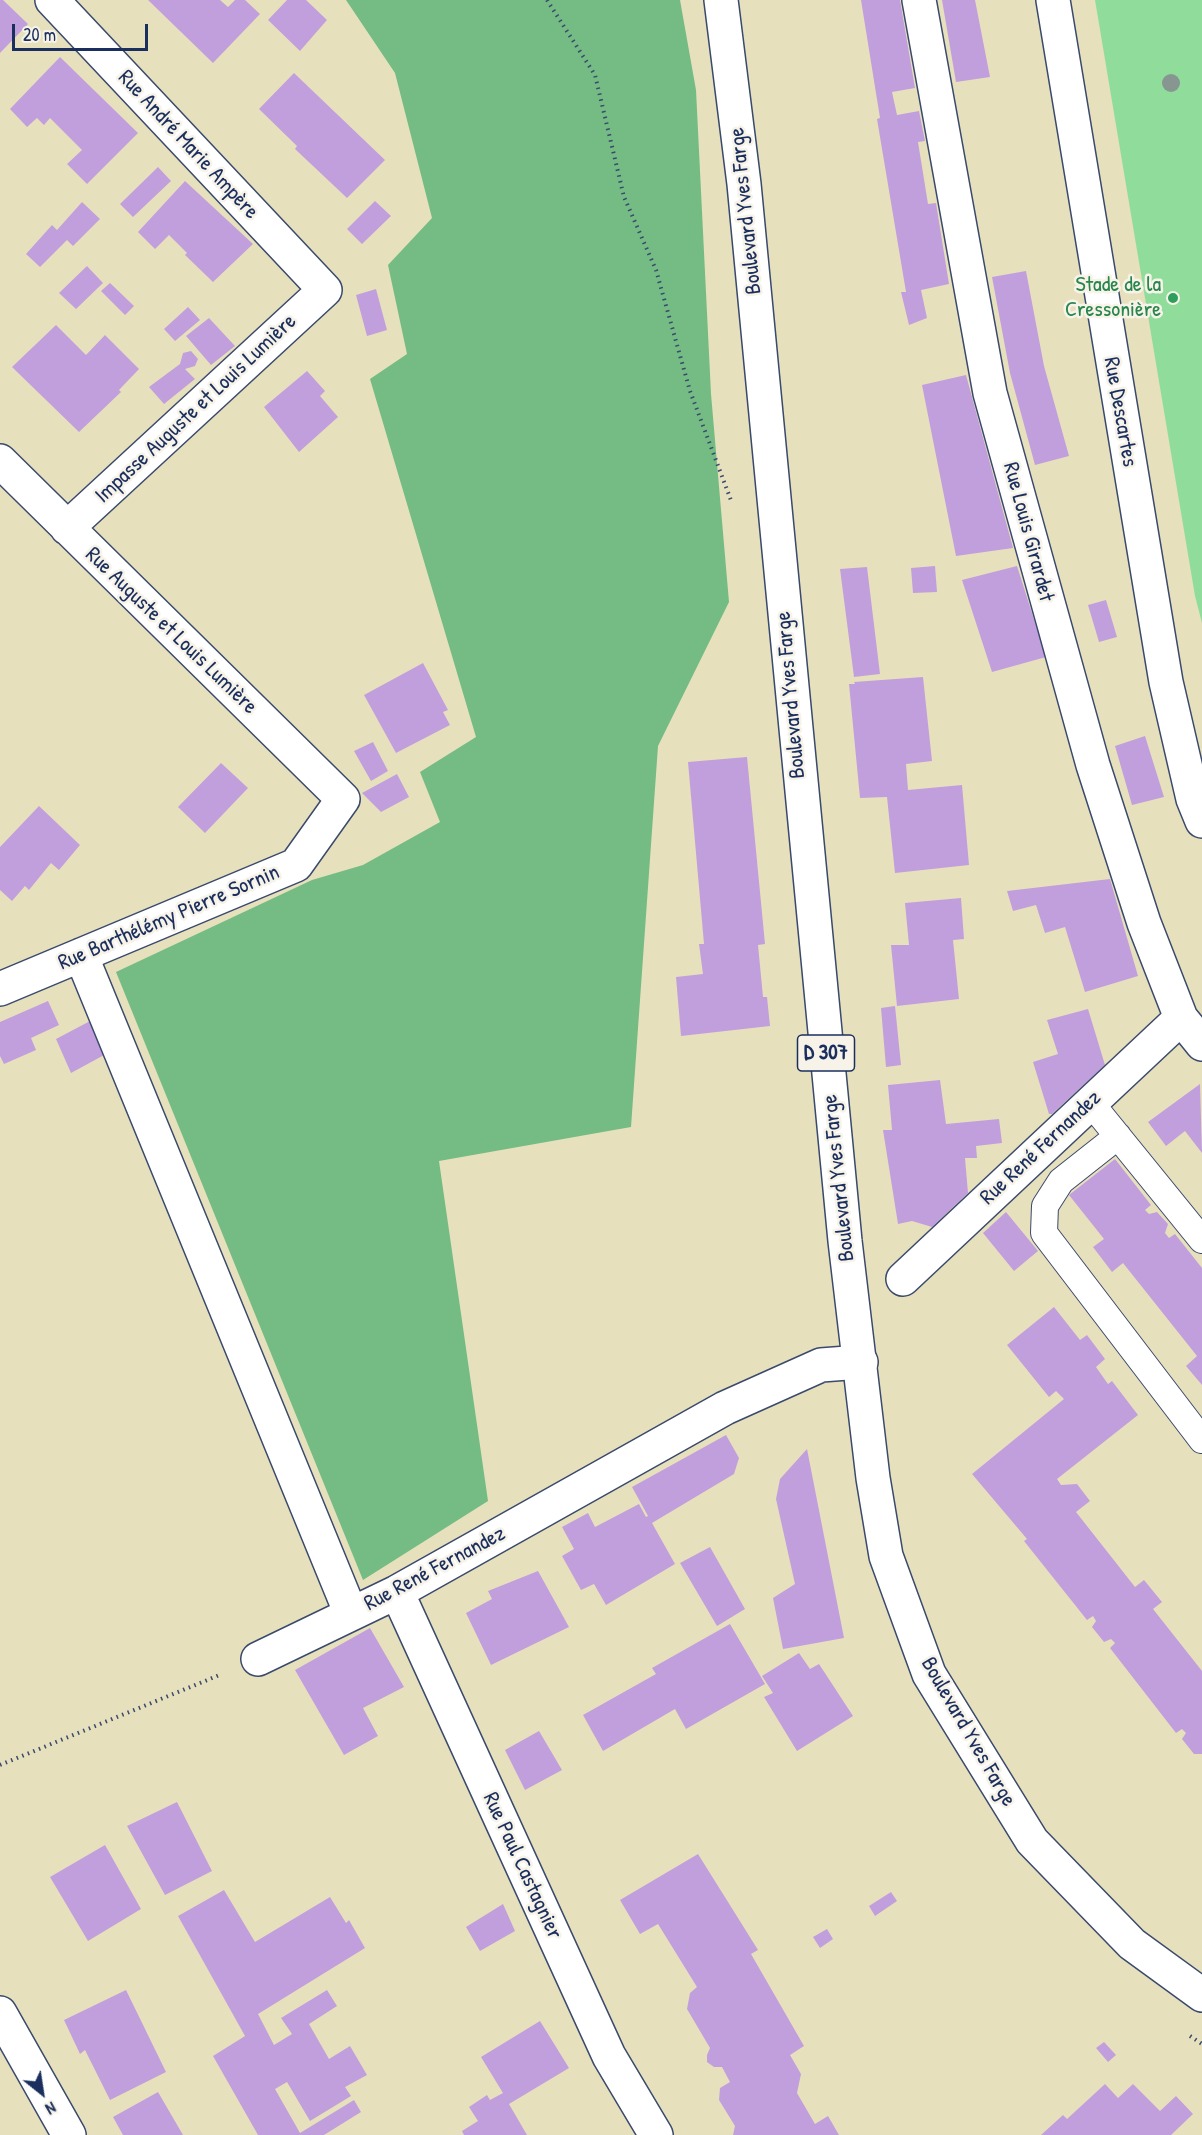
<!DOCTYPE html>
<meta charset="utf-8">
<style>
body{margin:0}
#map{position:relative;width:1202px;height:2135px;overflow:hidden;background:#e7e0bd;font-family:"Patrick Hand",sans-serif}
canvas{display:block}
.north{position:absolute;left:12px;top:2063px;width:60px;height:60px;-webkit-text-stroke:4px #f7f3e8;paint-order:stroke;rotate:150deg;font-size:16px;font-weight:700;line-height:24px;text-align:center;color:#1b2f5e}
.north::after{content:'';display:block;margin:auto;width:21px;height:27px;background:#1b2f5e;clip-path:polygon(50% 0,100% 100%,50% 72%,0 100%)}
.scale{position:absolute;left:12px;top:24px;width:136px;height:27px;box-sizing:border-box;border:3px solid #1b2f5e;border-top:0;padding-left:8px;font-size:18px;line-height:21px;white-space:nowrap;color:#1b2f5e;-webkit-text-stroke:4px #f7f3e8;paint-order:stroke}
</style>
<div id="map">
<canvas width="1202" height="2135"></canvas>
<div class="north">N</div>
<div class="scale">20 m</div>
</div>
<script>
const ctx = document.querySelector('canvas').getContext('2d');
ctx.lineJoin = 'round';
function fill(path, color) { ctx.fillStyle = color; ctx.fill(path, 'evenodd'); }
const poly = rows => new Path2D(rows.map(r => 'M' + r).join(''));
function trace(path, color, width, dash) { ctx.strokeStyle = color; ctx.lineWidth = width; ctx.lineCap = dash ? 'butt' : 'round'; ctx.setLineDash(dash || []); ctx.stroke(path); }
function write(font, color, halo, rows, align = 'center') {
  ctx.font = font + ' "Patrick Hand",sans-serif'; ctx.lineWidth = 5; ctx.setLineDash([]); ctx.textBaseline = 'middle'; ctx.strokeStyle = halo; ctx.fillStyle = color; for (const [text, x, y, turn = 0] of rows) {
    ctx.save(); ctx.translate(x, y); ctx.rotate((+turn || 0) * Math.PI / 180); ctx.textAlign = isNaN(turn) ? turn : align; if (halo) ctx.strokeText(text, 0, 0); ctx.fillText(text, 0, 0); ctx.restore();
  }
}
const green = poly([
 [1095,0,1202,0,1202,623,1195,596]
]);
const forest = poly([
 [346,0,680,0,696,90,711,394,729,602,658,746,631,1127,439,1161,488,1501,363,1580,116,972,312,880,363,865,440,822,420,772,476,737,370,379,407,354,388,265,432,218,395,73]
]);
const building = poly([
 [0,0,3,0,28,24,0,53],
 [148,0,220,0,228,7,235,0,245,0,260,14,213,63],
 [287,0,306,0,327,20,300,51,268,20],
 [861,0,900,0,915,88,892,92,897,115,919,111,925,141,918,142,928,204,936,203,949,284,921,290,927,318,909,325,901,292,906,292,877,119,880,118],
 [942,0,975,0,990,77,956,82],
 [60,57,138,133,87,184,67,164,82,150,50,118,44,125,37,118,27,127,10,109],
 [294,73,385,160,347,198,295,149,297,146,259,109],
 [158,167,171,181,133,217,120,204],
 [185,181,253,244,213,282,185,255,187,253,169,235,155,249,138,232],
 [375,201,391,216,362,244,347,229],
 [82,202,100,219,73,246,67,240,40,267,26,254,52,225,57,230],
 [87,266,103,283,76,309,59,293],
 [1026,271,1044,366,1069,456,1035,465,1010,373,992,277],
 [110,283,134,306,125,315,101,291],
 [376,289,387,330,367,336,356,295],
 [188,307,200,320,175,341,164,329],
 [209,318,235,346,211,365,186,336],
 [56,325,86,355,105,335,139,369,119,390,121,392,79,432,12,367],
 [191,351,198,359,195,366,185,369,195,379,164,404,149,387,180,364,183,353],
 [307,371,325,391,320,396,338,417,299,452,264,407],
 [966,375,1013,548,956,556,922,385],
 [935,566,937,592,913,593,911,568],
 [1017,566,1046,657,992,672,962,580],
 [867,567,880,674,854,677,840,569],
 [1106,600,1117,637,1099,642,1088,605],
 [423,663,448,710,443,712,450,725,396,753,364,695],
 [923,677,932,761,906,764,908,790,962,785,969,865,895,873,887,797,860,798,849,684,855,684,854,682],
 [1145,736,1164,797,1132,805,1115,746],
 [373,742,388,771,371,781,354,751],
 [747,757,765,944,758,945,763,997,767,997,770,1026,681,1036,676,977,703,974,699,944,704,944,688,762],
 [221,763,248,788,205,833,178,807],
 [397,774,409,797,381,812,362,793],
 [39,806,80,845,59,870,51,863,29,890,25,886,12,901,0,890,0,847],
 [1110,879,1138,976,1085,992,1065,927,1045,933,1036,905,1013,911,1007,891],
 [961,898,964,939,953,940,959,999,897,1006,891,945,909,945,905,903],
 [48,1001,59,1025,31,1038,36,1050,4,1064,0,1056,0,1022],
 [895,1006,901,1065,886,1067,881,1008],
 [1088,1009,1105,1065,1052,1114,1049,1114,1033,1062,1058,1054,1047,1020],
 [92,1020,106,1054,71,1073,56,1039],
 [940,1080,946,1124,999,1119,1002,1143,976,1146,977,1158,965,1158,968,1193,932,1227,912,1221,898,1224,883,1130,892,1130,888,1085],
 [1200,1084,1202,1153,1185,1131,1166,1146,1148,1122],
 [1115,1159,1151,1205,1145,1210,1149,1214,1157,1212,1168,1224,1165,1233,1169,1238,1175,1234,1202,1268,1202,1385,1186,1366,1197,1356,1123,1263,1112,1272,1093,1247,1104,1239,1069,1195],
 [1006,1212,1038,1251,1014,1271,983,1233],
 [1054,1307,1080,1340,1087,1335,1105,1359,1096,1367,1108,1384,1112,1381,1138,1415,1057,1479,1061,1485,1077,1484,1090,1501,1076,1512,1135,1587,1144,1580,1162,1602,1153,1609,1202,1671,1202,1754,1194,1754,1182,1739,1186,1733,1182,1729,1176,1733,1110,1648,1115,1643,1111,1639,1104,1642,1092,1627,1096,1621,1093,1616,1087,1620,1024,1541,1027,1539,972,1474,1064,1399,1056,1391,1049,1397,1007,1345],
 [726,1435,739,1458,734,1474,652,1523,675,1564,606,1605,594,1584,581,1590,562,1556,574,1549,562,1527,588,1513,595,1527,639,1504,646,1517,648,1516,632,1487],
 [807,1449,844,1638,783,1649,773,1598,795,1584,776,1499,780,1479],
 [710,1547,745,1609,717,1626,680,1563],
 [538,1571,569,1627,491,1665,466,1613,492,1599,488,1591],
 [730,1624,765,1684,686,1729,675,1709,603,1751,583,1715,656,1674,652,1668],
 [370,1628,404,1687,363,1708,378,1736,344,1755,295,1670],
 [799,1653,810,1669,819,1664,853,1716,797,1751,764,1697,773,1693,762,1676],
 [539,1731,562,1770,525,1790,505,1750],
 [177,1802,212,1871,165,1895,127,1826],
 [105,1845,141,1909,88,1941,50,1877],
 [698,1854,758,1950,751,1954,804,2046,790,2055,801,2074,797,2093,815,2124,828,2116,839,2135,733,2135,735,2126,719,2100,720,2088,730,2082,722,2067,714,2067,707,2062,707,2055,710,2048,687,2009,690,1993,697,1987,658,1924,640,1934,620,1900],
 [224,1890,255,1942,330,1897,346,1923,349,1920,365,1948,258,2014,274,2045,292,2034,281,2018,327,1990,337,2006,309,2024,329,2059,350,2046,367,2075,345,2087,351,2096,310,2121,287,2082,275,2089,300,2133,354,2100,361,2112,324,2135,258,2135,213,2056,245,2036,178,1916],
 [891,1892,897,1901,875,1916,869,1906],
 [503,1904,515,1931,480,1951,466,1927],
 [827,1929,833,1939,820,1948,813,1937],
 [126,1990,166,2072,110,2100,85,2050,80,2054,64,2020],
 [540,2021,569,2068,509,2104,527,2135,464,2135,462,2131,478,2121,469,2107,487,2095,490,2100,503,2093,481,2057],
 [1104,2042,1116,2055,1108,2062,1096,2048],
 [1105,2084,1118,2098,1133,2084,1160,2111,1176,2096,1193,2114,1171,2135,1041,2135,1063,2115,1067,2119],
 [158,2092,183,2135,123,2135,113,2117]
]);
const path = poly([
 [547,0,595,75,624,197,656,270,690,391,732,503],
 [0,1765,222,1674],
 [1190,2036,1202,2044]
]);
const lane = poly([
 [1090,1102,1202,1240],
 [1118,1136,1061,1181,1045,1206,1044,1233,1202,1440]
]);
const street = poly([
 [52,0,325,290,67,528],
 [919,0,990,393,1093,765,1144,923,1181,1018,1202,1044],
 [1053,0,1166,682,1193,799,1202,821],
 [0,461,343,799,296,865,0,989],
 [81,955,351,1614],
 [903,1279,1181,1018],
 [397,1592,609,2056,656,2135],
 [258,1659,397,1592,725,1408,821,1365,861,1362],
 [0,2013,69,2135]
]);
const primary = poly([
 [721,0,744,184,845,1241,873,1478,886,1556,929,1674,1032,1841,1132,1944,1202,1995]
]);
const trees = [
 [1171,83]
];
const markers = [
 [1173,298,6,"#2e9e5b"]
];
const shields = [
 [826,1053,57]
];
const shieldNames = [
 ["D 307",826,1053]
];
const streetNames = [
 ["Rue André Marie Ampère",188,145,47],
 ["Boulevard Yves Farge",746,211,-96],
 ["Impasse Auguste et Louis Lumière",196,409,-43],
 ["Rue Descartes",1120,412,80],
 ["Rue Louis Girardet",1028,532,75],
 ["Rue Auguste et Louis Lumière",171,631,44],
 ["Boulevard Yves Farge",791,695,-95],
 ["Rue Barthélémy Pierre Sornin",169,918,-23],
 ["Rue René Fernandez",1041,1148,-43],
 ["Boulevard Yves Farge",839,1178,-96],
 ["Rue René Fernandez",435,1569,-28],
 ["Boulevard Yves Farge",968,1732,60],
 ["Rue Paul Castagnier",522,1866,65]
];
const leisureNames = [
 ["Stade de la",1161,285],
 ["Cressonière",1161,310]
];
fill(green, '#90dd9b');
fill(forest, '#74bc83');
fill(building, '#c19fdd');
trace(lane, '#3a4a6c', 28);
trace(street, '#3a4a6c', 36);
trace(primary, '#3a4a6c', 36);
trace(path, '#3a4a6c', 4, [1.5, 4.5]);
trace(lane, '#fff', 26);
trace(street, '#fff', 33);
trace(primary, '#fff', 33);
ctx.fillStyle = '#879691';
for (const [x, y] of trees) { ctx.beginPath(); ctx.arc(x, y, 9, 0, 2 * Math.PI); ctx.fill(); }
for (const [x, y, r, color] of markers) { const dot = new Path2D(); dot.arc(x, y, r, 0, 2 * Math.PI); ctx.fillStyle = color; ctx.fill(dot); trace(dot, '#f7f3e8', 2); }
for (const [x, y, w] of shields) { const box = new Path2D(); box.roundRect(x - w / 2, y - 18, w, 36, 4.5); ctx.fillStyle = '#f7f3e8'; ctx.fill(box); trace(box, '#1b2f5e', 1.5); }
write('bold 21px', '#1b2f5e', null, shieldNames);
write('22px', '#1b2f5e', '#f7f3e8', streetNames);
write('22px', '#27864d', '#f7f3e8', leisureNames, 'right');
</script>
